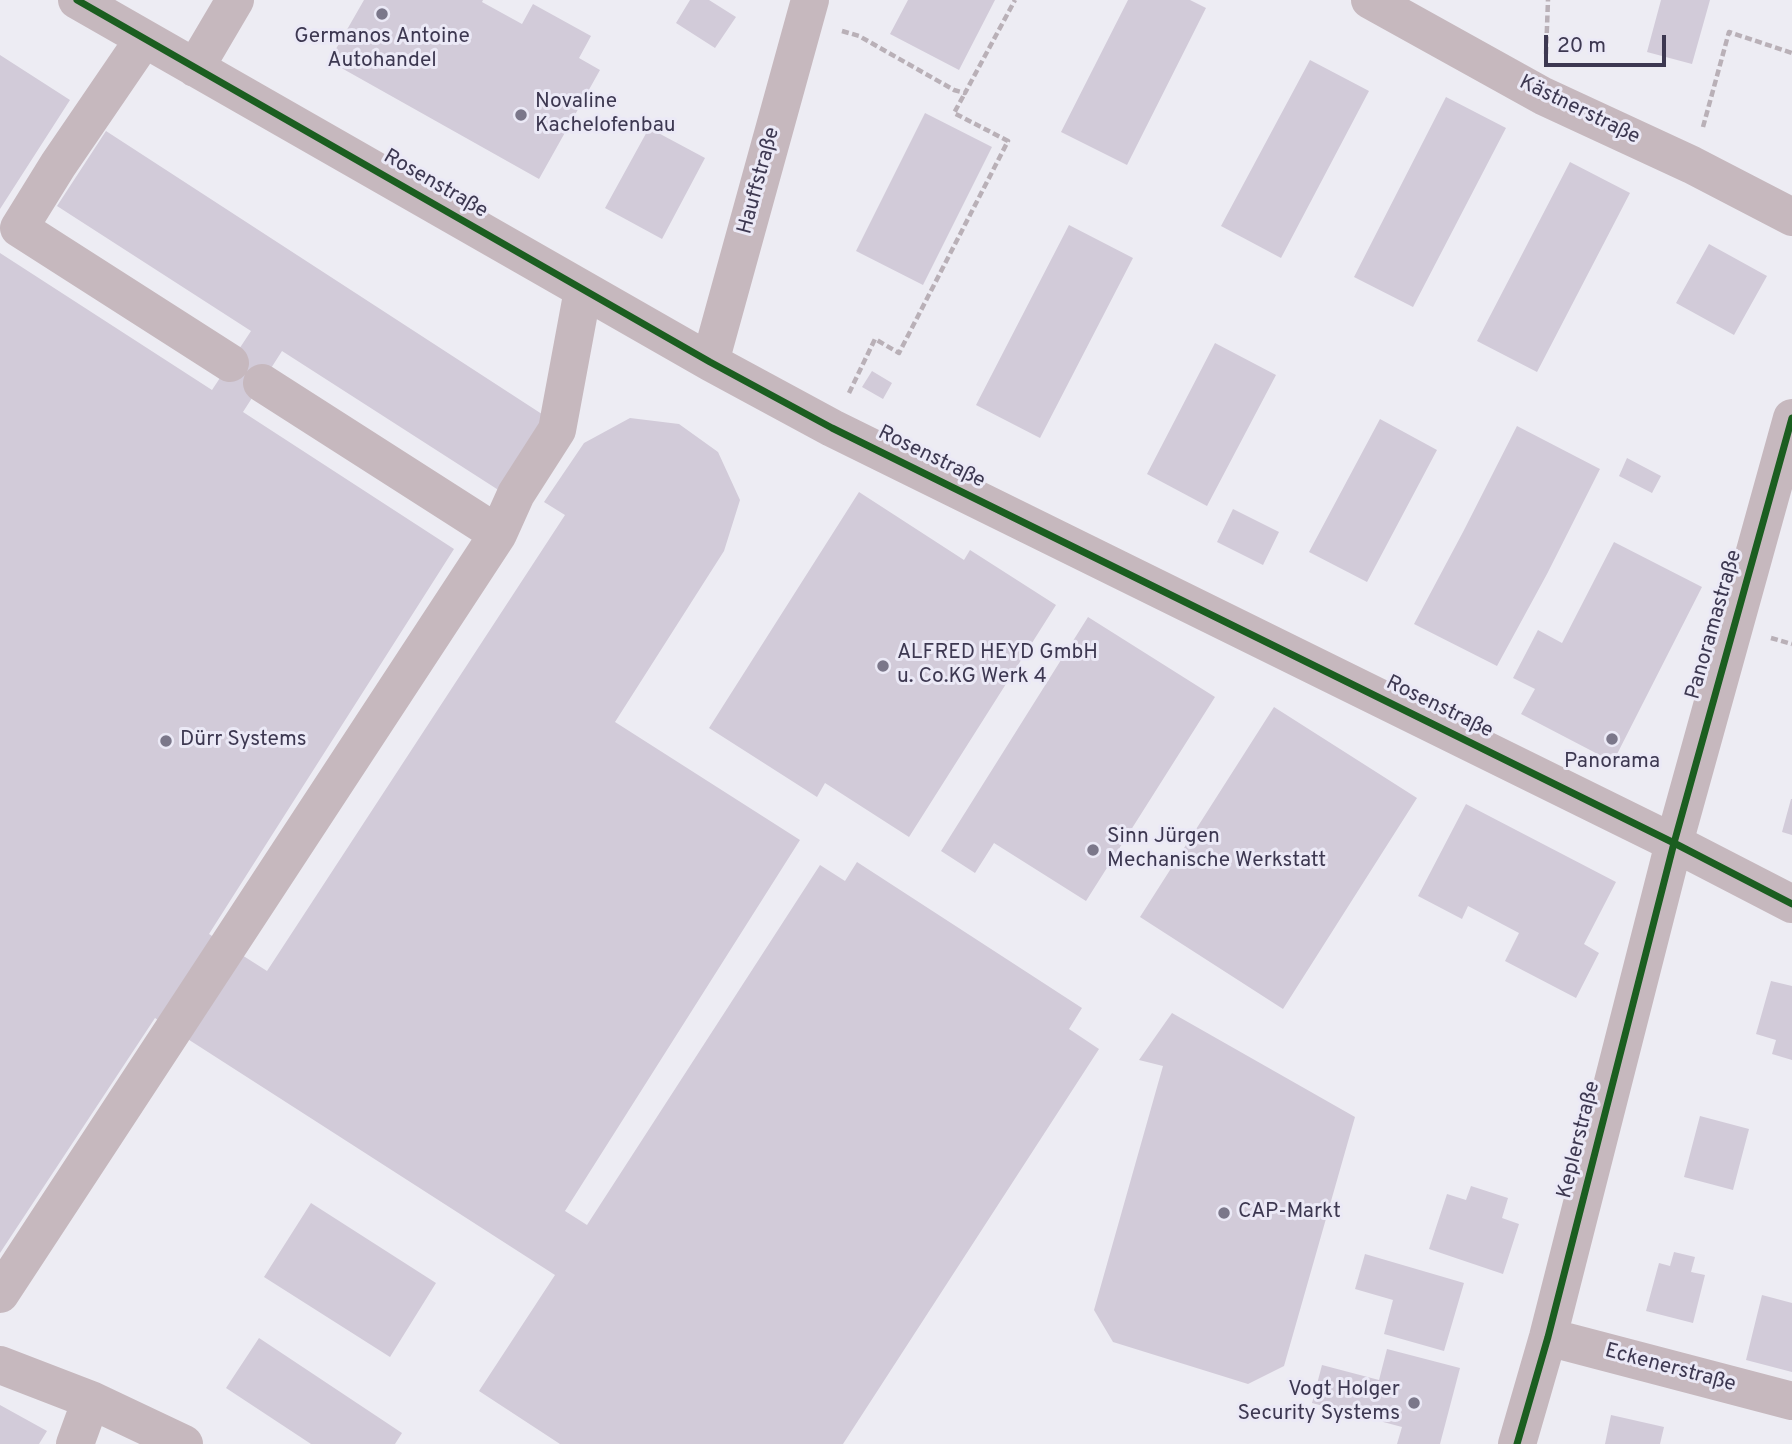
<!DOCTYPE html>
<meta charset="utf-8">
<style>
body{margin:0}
#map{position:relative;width:1792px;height:1444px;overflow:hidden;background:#edecf3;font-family:Overpass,sans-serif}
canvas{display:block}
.scale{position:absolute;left:1544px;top:35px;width:122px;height:32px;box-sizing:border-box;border:4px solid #3d3851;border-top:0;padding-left:9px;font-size:21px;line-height:24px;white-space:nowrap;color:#3d3851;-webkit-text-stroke:5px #ebe9f6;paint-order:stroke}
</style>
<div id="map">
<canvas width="1792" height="1444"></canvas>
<div class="scale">20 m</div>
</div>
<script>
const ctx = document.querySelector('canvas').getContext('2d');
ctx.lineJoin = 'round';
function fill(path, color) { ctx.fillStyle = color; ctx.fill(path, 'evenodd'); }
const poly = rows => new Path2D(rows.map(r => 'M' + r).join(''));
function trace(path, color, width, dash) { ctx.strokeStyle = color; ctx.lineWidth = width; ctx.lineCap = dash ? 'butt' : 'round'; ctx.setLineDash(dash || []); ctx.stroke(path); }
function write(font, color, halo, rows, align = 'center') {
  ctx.font = font + ' Overpass,sans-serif'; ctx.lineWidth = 6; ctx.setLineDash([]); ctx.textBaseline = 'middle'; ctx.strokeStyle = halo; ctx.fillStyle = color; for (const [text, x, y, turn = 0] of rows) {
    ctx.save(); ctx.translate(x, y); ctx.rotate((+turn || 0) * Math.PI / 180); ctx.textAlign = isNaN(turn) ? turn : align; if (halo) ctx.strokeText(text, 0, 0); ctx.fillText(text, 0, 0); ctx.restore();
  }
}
const building = poly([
 [364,0,483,0,482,2,522,24,533,4,591,36,579,58,600,70,539,179,329,61],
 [690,0,709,0,736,17,715,48,676,23],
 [908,0,995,0,959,70,890,34],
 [1128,0,1190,0,1206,8,1127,165,1061,132],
 [1661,0,1710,0,1692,64,1647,52],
 [0,55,70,100,0,209],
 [1310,60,1369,91,1281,258,1221,226],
 [1446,97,1506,128,1413,307,1354,277],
 [925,113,992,147,923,285,856,251],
 [649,128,705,158,662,239,605,208],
 [106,131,548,418,500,491,282,351,243,412,454,549,209,934,267,971,565,515,544,502,584,443,630,418,679,424,718,452,740,500,724,551,615,722,800,840,565,1211,587,1225,820,865,845,881,857,862,1082,1008,1069,1029,1099,1049,843,1444,560,1444,479,1391,555,1275,155,1018,0,1253,0,253,212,390,251,331,57,206],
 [1570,162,1630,193,1537,372,1477,341],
 [1069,225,1133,258,1040,438,976,405],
 [1709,244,1767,276,1734,335,1676,303],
 [1215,343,1276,375,1207,506,1147,474],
 [872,371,892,383,883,399,862,387],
 [1380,419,1437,450,1367,582,1309,552],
 [1517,426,1600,469,1547,574,1497,666,1414,624,1463,532],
 [1627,458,1661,476,1652,493,1619,476],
 [859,492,964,560,970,550,1056,605,909,837,825,783,817,797,709,728],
 [1233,509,1279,532,1263,565,1217,542],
 [1614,542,1702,587,1613,762,1521,714,1535,689,1513,678,1538,630,1562,643],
 [1088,617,1215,697,1086,901,994,843,975,873,941,851],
 [1274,707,1417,798,1283,1009,1140,917],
 [1791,799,1792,799,1792,835,1782,832],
 [1466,804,1616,882,1584,944,1599,953,1576,998,1505,961,1519,933,1468,906,1462,919,1418,896],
 [1771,981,1792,986,1792,1060,1772,1054,1776,1040,1756,1034],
 [1172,1013,1355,1117,1284,1366,1248,1384,1113,1342,1094,1310,1163,1066,1139,1060],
 [1700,1116,1749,1129,1733,1190,1684,1177],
 [1471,1186,1508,1198,1502,1218,1519,1224,1503,1274,1429,1249,1447,1194,1466,1200],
 [311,1203,436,1283,390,1357,264,1277],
 [1674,1252,1695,1257,1691,1272,1705,1275,1693,1323,1646,1311,1659,1263,1670,1266],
 [1365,1254,1464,1283,1444,1351,1384,1334,1393,1300,1355,1289],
 [1762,1295,1792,1303,1792,1372,1746,1360],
 [259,1338,402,1433,395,1444,311,1444,226,1388],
 [1387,1349,1460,1368,1440,1444,1397,1444,1402,1427,1312,1403,1322,1365,1379,1380],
 [0,1405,47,1431,39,1444,0,1444],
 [1611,1415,1664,1427,1660,1444,1605,1444]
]);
const path = poly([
 [842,31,859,36,954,90,965,93,1015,0],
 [1546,54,1548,0],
 [1703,127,1729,32,1792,53],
 [849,393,875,339,899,353,1008,141,954,113,965,93],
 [1771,638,1792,644]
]);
const minor = poly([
 [77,0,710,362,832,428,1674,843,1792,904],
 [1370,0,1543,96,1692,165,1792,217],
 [144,39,58,165,19,228,230,363],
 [195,68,235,0],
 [710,362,810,0],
 [498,534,516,494,557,430,583,290],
 [0,1294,498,534,262,383],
 [1548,1337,1792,1401],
 [0,1365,91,1400,184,1444],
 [75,1444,91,1400],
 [1517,1444,1548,1337,1674,843,1792,418]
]);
const cycleway = poly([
 [77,0,710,362,832,428,1674,843,1792,904],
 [1517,1444,1548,1337,1674,843,1792,418]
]);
const markers = [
 [382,14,7,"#7b778a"],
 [521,115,7,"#7b778a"],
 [883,666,7,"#7b778a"],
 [1612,739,7,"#7b778a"],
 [166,741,7,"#7b778a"],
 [1093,850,7,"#7b778a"],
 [1224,1213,7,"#7b778a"],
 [1414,1403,7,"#7b778a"]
];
const poiNames = [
 ["Germanos Antoine",382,38,"center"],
 ["Autohandel",382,62,"center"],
 ["Novaline",535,103],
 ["Kachelofenbau",535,127],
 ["ALFRED HEYD GmbH",897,654],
 ["u. Co.KG Werk 4",897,678],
 ["Dürr Systems",180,741],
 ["Panorama",1612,763,"center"],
 ["Sinn Jürgen",1107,838],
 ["Mechanische Werkstatt",1107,862],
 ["CAP-Markt",1238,1213],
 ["Vogt Holger",1400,1391,"right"],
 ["Security Systems",1400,1415,"right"]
];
const streetNames = [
 ["Kästnerstraße",1579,111,26],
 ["Hauffstraße",760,181,-75],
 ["Rosenstraße",435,185,30],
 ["Rosenstraße",931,458,26],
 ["Panoramastraße",1715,625,-74],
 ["Rosenstraße",1439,708,26],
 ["Keplerstraße",1580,1140,-76],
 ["Eckenerstraße",1670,1369,15]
];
fill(building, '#d2cbd9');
trace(path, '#b9b0b7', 4.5, [7, 3.5]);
trace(minor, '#c6b8be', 38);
trace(cycleway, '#1b5e20', 7);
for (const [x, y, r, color] of markers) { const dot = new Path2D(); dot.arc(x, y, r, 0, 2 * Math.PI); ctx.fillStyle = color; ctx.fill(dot); trace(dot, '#ebe9f6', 2.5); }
write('21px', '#3d3851', '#ebe9f6', poiNames, 'left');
write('21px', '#3d3851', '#ebe9f6', streetNames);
</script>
